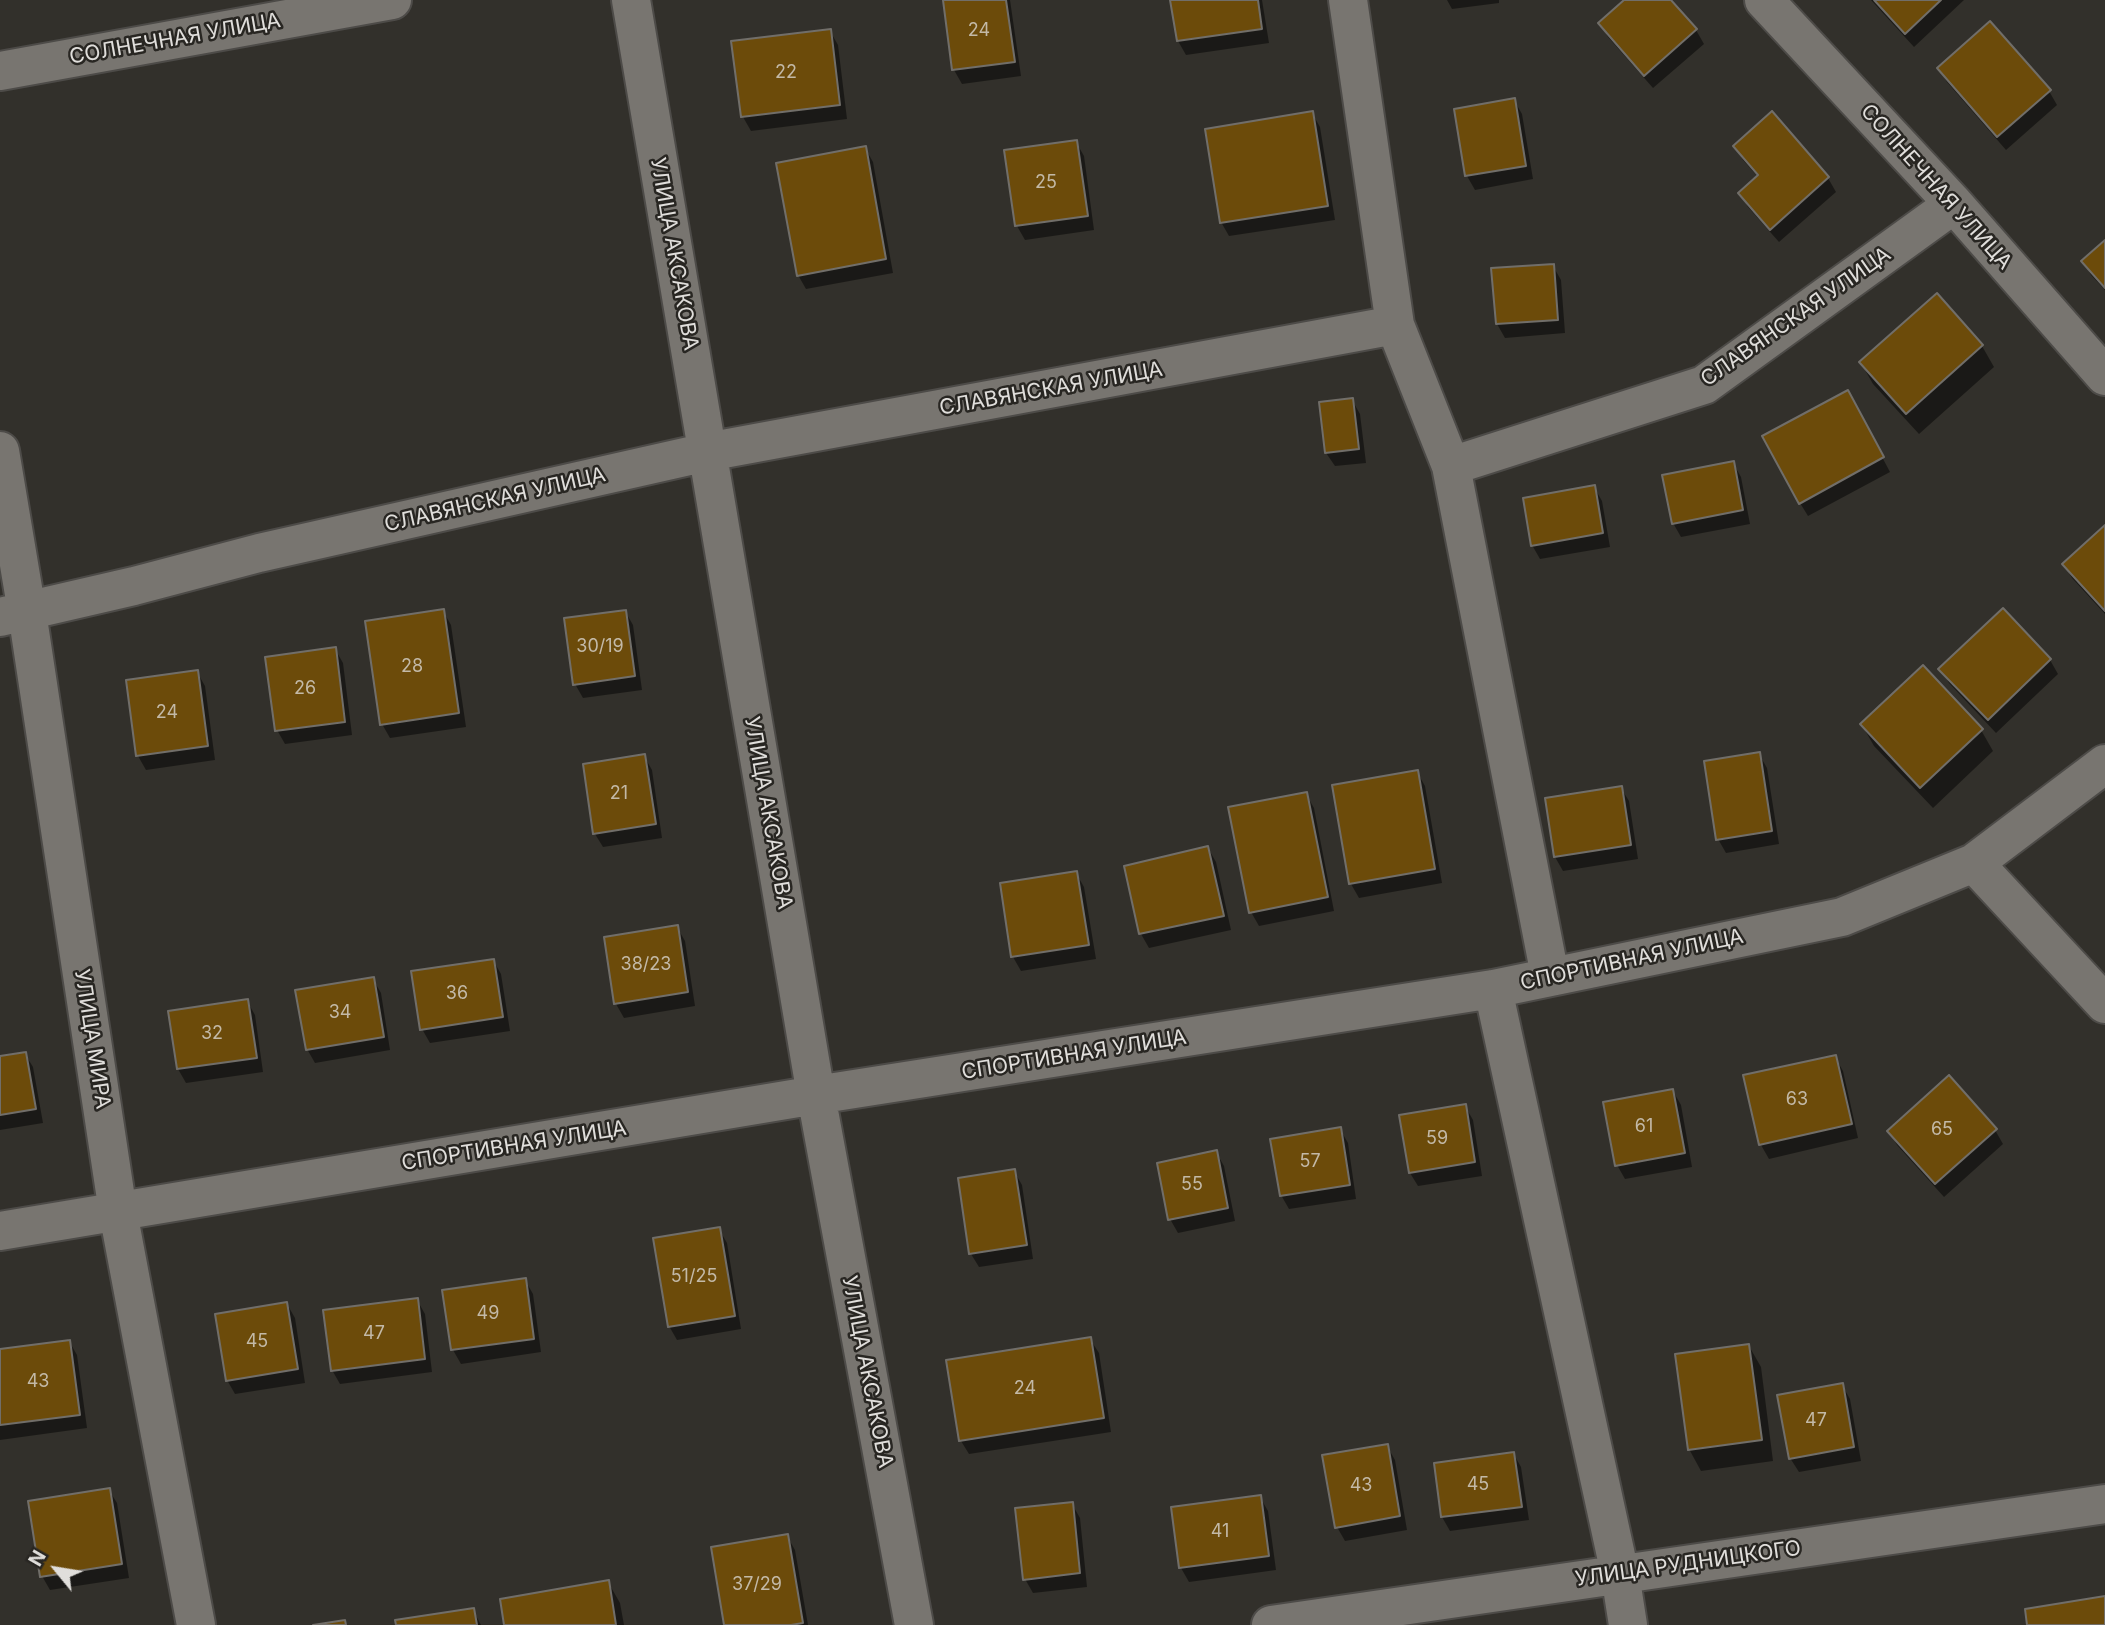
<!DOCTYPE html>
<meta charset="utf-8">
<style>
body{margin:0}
#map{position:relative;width:2105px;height:1625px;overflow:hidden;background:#32302b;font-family:Inter,sans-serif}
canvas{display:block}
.north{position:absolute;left:21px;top:1534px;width:70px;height:70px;-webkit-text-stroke:5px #282622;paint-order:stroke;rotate:300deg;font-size:19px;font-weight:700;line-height:28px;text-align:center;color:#e0dedb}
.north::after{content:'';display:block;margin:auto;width:24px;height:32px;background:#e0dedb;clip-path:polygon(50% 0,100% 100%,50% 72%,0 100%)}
</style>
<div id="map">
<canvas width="2105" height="1625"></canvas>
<div class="north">N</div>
</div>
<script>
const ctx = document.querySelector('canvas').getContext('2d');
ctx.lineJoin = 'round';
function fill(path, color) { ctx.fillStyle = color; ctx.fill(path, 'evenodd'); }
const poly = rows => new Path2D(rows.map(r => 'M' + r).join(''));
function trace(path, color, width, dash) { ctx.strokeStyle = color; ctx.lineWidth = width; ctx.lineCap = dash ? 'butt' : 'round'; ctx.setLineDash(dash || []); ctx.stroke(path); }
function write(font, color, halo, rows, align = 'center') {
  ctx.font = font + ' Inter,sans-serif'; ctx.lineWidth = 5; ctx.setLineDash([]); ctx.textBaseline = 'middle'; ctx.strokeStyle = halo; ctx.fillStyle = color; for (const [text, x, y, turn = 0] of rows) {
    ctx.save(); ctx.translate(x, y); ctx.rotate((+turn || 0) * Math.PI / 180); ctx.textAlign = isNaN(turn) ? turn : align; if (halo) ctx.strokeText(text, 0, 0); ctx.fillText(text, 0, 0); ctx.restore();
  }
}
const shadow = poly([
 [945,0,1010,0,1021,76,962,84,954,70],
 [1172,0,1262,0,1269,43,1186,55,1178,41],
 [1447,0,1499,0,1499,3,1452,9],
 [1626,0,1669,0,1696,30,1704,44,1653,88,1608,37,1600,23],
 [1871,0,1964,0,1914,47],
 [830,31,838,45,847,119,751,131,743,117,733,43],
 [1939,69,2049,91,2057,105,2006,150,1947,82],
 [1514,100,1522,114,1533,179,1475,190,1467,176],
 [1312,113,1320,127,1335,220,1229,236,1221,222],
 [1771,114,1828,178,1836,192,1779,242,1748,207,1740,193,1758,177,1743,160,1735,146],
 [1076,142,1084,156,1094,230,1025,240,1017,226],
 [865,148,873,162,893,273,806,289,798,275],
 [2105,242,2105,290,2091,275,2083,261],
 [1553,266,1561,280,1565,333,1505,338,1497,324],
 [1982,346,1994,367,1919,434,1873,384,1861,363],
 [1352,400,1360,414,1366,463,1335,466,1326,453],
 [1855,406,1890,472,1808,516,1800,503],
 [1733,463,1741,477,1750,524,1681,537,1673,523],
 [1594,487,1602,501,1610,547,1540,559,1532,545],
 [2105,527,2105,614,2072,578,2064,565],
 [443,611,451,625,466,727,390,738,382,724],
 [625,611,633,625,642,690,583,698,575,684],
 [335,649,343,663,352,735,285,744,277,730],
 [2050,660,2058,674,1996,733,1949,683,1941,669],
 [197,672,205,686,215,760,146,770,138,756],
 [1862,725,1981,730,1993,751,1933,808,1874,746],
 [1759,754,1767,768,1779,844,1726,853,1718,839],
 [644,756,652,770,662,838,603,847,595,834],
 [1417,772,1425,786,1442,883,1359,898,1351,884,1334,786],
 [1621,788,1629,801,1638,859,1563,871,1555,857],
 [1306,794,1314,808,1334,911,1259,926,1251,912],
 [1208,848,1216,862,1231,930,1149,948,1141,934,1126,867],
 [1076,873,1084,887,1096,959,1021,971,1013,957,1002,885],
 [677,927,685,941,695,1006,624,1018,616,1004],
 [493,960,501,974,510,1031,430,1043,422,1029],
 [373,979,381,993,390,1050,315,1063,307,1049],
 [247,1001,255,1015,263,1072,186,1083,178,1069],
 [25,1054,33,1067,43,1123,0,1130,0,1058],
 [1835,1057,1843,1071,1858,1138,1769,1159,1761,1145,1745,1077],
 [1673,1091,1681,1105,1692,1167,1625,1179,1617,1165],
 [1465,1106,1473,1120,1482,1176,1418,1186,1410,1173],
 [1340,1129,1348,1143,1356,1199,1289,1209,1281,1195],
 [1995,1130,2003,1144,1944,1197,1897,1145,1889,1131],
 [1216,1152,1224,1166,1235,1221,1178,1233,1170,1219],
 [1014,1171,1022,1185,1033,1259,979,1267,971,1254],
 [719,1229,727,1243,741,1329,677,1340,669,1326],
 [525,1280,533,1294,541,1352,461,1364,453,1350,444,1291],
 [417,1300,425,1314,432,1372,340,1384,332,1370],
 [287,1304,295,1318,305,1383,235,1394,227,1380],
 [1090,1339,1099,1353,1111,1432,969,1454,961,1441],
 [69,1341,77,1355,87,1428,0,1440,0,1351],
 [1749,1346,1761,1367,1773,1461,1701,1471,1689,1449],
 [1842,1385,1850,1399,1861,1461,1799,1472,1790,1458],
 [1387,1446,1395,1460,1407,1530,1345,1541,1337,1527],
 [1513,1453,1521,1467,1529,1520,1450,1531,1442,1517,1436,1464],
 [109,1490,117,1503,129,1578,50,1590,42,1576],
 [1260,1497,1268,1511,1276,1570,1189,1582,1181,1568],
 [1072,1504,1080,1518,1087,1587,1033,1593,1025,1579],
 [787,1536,795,1550,808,1625,726,1625],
 [608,1582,620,1603,624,1625,506,1625],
 [473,1610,481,1625,398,1625]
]);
const building = poly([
 [943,0,1006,0,1015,62,952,70,943,0],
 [1170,0,1258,0,1262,29,1177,41,1170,0],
 [1624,0,1671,0,1697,29,1644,76,1598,23,1624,0],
 [1874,0,1941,0,1905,34,1874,0],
 [1990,21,2051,90,1997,137,1937,68,1990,21],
 [831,29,840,105,741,117,731,41,831,29],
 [1515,98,1526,166,1465,176,1454,109,1515,98],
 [1313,111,1328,206,1220,223,1205,129,1313,111],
 [1772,111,1829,177,1770,230,1738,193,1758,175,1733,146,1772,111],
 [1077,140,1088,216,1015,226,1004,150,1077,140],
 [866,146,886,259,797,276,776,163,866,146],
 [2105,240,2105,288,2081,261,2105,240],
 [1554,264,1558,320,1496,324,1491,268,1554,264],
 [1937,293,1983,345,1906,414,1859,362,1937,293],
 [1848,390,1884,457,1799,504,1762,436,1848,390],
 [1353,398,1359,449,1325,453,1319,402,1353,398],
 [1734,461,1743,510,1672,524,1662,475,1734,461],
 [1595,485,1603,533,1531,546,1523,498,1595,485],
 [2105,525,2105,611,2062,564,2105,525],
 [2003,608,2051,659,1988,720,1938,669,2003,608],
 [444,609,459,713,380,725,365,621,444,609],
 [626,610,635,676,573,685,564,618,626,610],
 [336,647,345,722,275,731,265,657,336,647],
 [1923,665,1983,729,1920,788,1860,724,1923,665],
 [198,670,208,746,136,756,126,680,198,670],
 [1760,752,1772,831,1716,840,1704,761,1760,752],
 [645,754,656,824,593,834,583,764,645,754],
 [1418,770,1435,869,1349,884,1332,785,1418,770],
 [1622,786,1631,845,1554,857,1545,798,1622,786],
 [1307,792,1328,897,1249,913,1228,807,1307,792],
 [1208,846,1224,916,1139,934,1124,866,1208,846],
 [1077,871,1089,945,1011,957,1000,883,1077,871],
 [678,925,688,992,614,1004,604,937,678,925],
 [494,959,503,1017,420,1030,411,971,494,959],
 [374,977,384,1037,306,1050,295,990,374,977],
 [248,999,257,1058,177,1069,168,1011,248,999],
 [26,1052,36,1109,0,1115,0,1056,26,1052],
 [1836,1055,1852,1124,1759,1145,1743,1075,1836,1055],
 [1949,1075,1997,1129,1935,1184,1887,1131,1949,1075],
 [1673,1089,1685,1153,1615,1166,1603,1102,1673,1089],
 [1466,1104,1475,1162,1409,1173,1399,1115,1466,1104],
 [1341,1127,1350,1185,1280,1196,1270,1139,1341,1127],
 [1217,1150,1228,1208,1168,1220,1157,1163,1217,1150],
 [1015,1169,1027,1245,969,1254,958,1178,1015,1169],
 [720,1227,735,1316,668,1327,653,1238,720,1227],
 [526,1278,534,1339,451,1350,442,1290,526,1278],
 [418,1298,425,1359,331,1371,323,1310,418,1298],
 [287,1302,298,1369,226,1381,215,1314,287,1302],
 [1091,1337,1104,1418,959,1441,946,1360,1091,1337],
 [70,1340,80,1415,0,1425,0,1349,70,1340],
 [1749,1344,1762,1440,1688,1450,1675,1354,1749,1344],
 [1843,1383,1854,1447,1789,1459,1777,1395,1843,1383],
 [1388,1444,1400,1516,1335,1528,1322,1455,1388,1444],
 [1514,1452,1522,1507,1441,1517,1434,1463,1514,1452],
 [110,1488,122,1564,40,1577,28,1501,110,1488],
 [1261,1495,1269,1556,1179,1568,1171,1507,1261,1495],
 [1073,1502,1080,1573,1023,1580,1015,1508,1073,1502],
 [788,1534,803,1623,791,1625,724,1625,711,1547,788,1534],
 [609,1580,616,1625,504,1625,500,1599,609,1580],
 [2105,1596,2105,1625,2027,1625,2025,1609,2105,1596],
 [474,1608,477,1625,396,1625,395,1620,474,1608],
 [345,1620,346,1625,313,1625,345,1620]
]);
const minor = poly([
 [631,0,816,1095,914,1625],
 [1348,0,1395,325],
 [1764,0,1954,204,2105,376],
 [0,71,392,0],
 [0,451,27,612,118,1212,196,1625],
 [1451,466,1550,976],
 [0,617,134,586,259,553,707,452,1395,325,1451,466,1704,385,1954,204],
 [1974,863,2105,1004],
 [1493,989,1620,1574,1628,1625],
 [0,1231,816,1095,1493,989,1842,917,1974,863,2105,764],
 [1271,1625,2105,1504]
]);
const numberNames = [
 ["24",979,31],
 ["22",786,73],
 ["25",1046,183],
 ["30/19",600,647],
 ["28",412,667],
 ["26",305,689],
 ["24",167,713],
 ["21",619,794],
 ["38/23",646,965],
 ["36",457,994],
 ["34",340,1013],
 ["32",212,1034],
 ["63",1797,1100],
 ["61",1644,1127],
 ["65",1942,1130],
 ["59",1437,1139],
 ["57",1310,1162],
 ["55",1192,1185],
 ["51/25",694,1277],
 ["49",488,1314],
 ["47",374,1334],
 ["45",257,1342],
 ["43",38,1382],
 ["24",1025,1389],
 ["47",1816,1421],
 ["45",1478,1485],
 ["43",1361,1486],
 ["41",1220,1532],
 ["37/29",757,1585]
];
const streetNames = [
 ["СОЛНЕЧНАЯ УЛИЦА",175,39,-10],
 ["СОЛНЕЧНАЯ УЛИЦА",1936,187,48],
 ["УЛИЦА АКСАКОВА",674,254,80],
 ["СЛАВЯНСКАЯ УЛИЦА",1796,317,-35],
 ["СЛАВЯНСКАЯ УЛИЦА",1051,389,-10],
 ["СЛАВЯНСКАЯ УЛИЦА",495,500,-13],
 ["УЛИЦА АКСАКОВА",768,813,80],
 ["СПОРТИВНАЯ УЛИЦА",1632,960,-12],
 ["УЛИЦА МИРА",92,1039,81],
 ["СПОРТИВНАЯ УЛИЦА",1074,1055,-9],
 ["СПОРТИВНАЯ УЛИЦА",514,1146,-9],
 ["УЛИЦА АКСАКОВА",867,1372,79],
 ["УЛИЦА РУДНИЦКОГО",1688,1564,-8]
];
fill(shadow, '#0007');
fill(building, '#6c4b0a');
trace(building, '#716e69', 2);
trace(minor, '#4d4b48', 42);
trace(minor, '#787570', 38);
write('18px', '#c3b9a7', null, numberNames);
write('21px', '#e0dedb', '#282622', streetNames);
</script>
